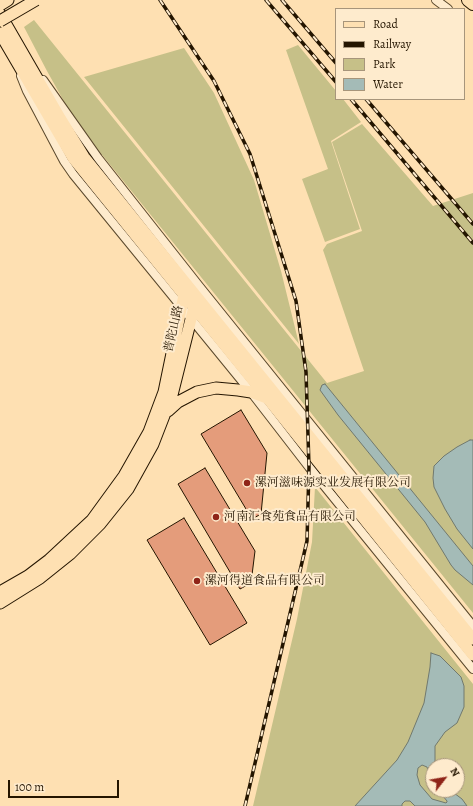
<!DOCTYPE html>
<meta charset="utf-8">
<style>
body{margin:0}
#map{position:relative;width:473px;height:806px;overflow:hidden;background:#fee0b2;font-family:Alegreya,serif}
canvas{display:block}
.legend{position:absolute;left:335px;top:8px;width:130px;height:92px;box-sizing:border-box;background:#feebcd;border:1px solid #a7957b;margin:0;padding:5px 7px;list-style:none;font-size:12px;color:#241500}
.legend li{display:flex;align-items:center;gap:8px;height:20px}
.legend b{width:20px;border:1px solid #a7957b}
.north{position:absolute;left:425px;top:758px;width:40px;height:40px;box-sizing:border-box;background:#feebcd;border:1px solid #a7957b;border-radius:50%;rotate:59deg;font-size:11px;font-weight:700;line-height:16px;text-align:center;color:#241500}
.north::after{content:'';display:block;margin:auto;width:14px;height:18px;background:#8f2418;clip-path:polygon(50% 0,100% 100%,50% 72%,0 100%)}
.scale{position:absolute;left:8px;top:780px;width:111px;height:18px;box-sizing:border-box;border:2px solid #241500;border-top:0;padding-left:5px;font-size:12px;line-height:14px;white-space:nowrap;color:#241500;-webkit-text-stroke:3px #feebcd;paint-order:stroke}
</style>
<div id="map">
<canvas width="473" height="806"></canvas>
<ul class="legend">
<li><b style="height:5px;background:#fee0b2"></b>Road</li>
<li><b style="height:5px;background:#241500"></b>Railway</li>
<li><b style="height:11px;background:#c6c088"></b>Park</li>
<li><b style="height:11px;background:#a4bbb7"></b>Water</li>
</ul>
<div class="north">N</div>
<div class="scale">100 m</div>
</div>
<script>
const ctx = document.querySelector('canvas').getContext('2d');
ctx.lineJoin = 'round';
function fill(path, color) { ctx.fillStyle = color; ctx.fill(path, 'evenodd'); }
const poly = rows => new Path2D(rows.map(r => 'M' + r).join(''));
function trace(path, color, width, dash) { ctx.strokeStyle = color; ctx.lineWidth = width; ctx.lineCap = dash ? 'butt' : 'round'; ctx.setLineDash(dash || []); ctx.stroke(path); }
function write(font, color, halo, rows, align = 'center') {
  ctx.font = font + ' Alegreya,"Noto Serif SC",serif'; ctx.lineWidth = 4; ctx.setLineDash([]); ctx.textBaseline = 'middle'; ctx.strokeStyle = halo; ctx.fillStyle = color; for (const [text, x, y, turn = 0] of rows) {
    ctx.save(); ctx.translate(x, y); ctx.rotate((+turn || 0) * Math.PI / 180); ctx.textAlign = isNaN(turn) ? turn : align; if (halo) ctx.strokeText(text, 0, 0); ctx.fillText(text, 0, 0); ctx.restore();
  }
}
const green = poly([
 [34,20,327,383,364,371,323,250,327,244,362,231,332,142,362,124,433,206,473,193,473,613,99,151,66,105,47,71,24,27],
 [298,45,336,91,336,99,343,99,361,122,331,141,360,229,325,242,302,179,328,169,286,50],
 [184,48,214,93,254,180,281,271,299,344,84,77],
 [315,487,473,684,473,806,253,806,297,619,312,542],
 [433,766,457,766,457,790,433,790]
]);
const water = poly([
 [325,384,473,566,473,585,455,570,451,565,425,522,338,415,320,390,322,385,325,384],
 [470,440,473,440,473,549,457,529,445,509,434,487,433,478,434,466,444,456,457,447,470,440],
 [431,653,440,656,461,677,464,686,464,707,457,723,445,732,435,746,435,766,433,766,433,783,431,781,427,767,422,765,418,768,417,775,420,785,432,799,446,803,447,802,447,801,438,790,450,790,462,799,467,806,415,806,410,801,405,801,402,804,402,806,355,806,397,760,408,742,424,703,430,667,431,653]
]);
const building = poly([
 [241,410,267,453,261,514,252,519,201,434,241,410],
 [205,468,255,551,251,583,240,589,178,484,205,468],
 [184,518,247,623,210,645,147,540,184,518]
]);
const minor = poly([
 [436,0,448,9],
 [21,76,27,91,64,161,73,174,251,392,309,467,473,669],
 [43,80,98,158,199,286,473,626]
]);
const major = poly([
 [0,5,8,0],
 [0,14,60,118,84,157,473,639],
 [0,33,73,158,268,399,473,655],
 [168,411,178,402,197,392,216,388,238,390,251,392,267,398],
 [0,592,28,576,49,560,92,520,124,476,149,432,164,392,184,295,193,292,194,307,172,395,153,444,128,489,100,524,70,554,40,578,0,603]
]);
const highway = poly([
 [468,0,473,4]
]);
const rail = poly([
 [160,0,214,81,250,154,296,301,306,372,309,467,307,541,245,806],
 [266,0,336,82],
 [282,0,336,63],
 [351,99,473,243],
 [366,99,473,224]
]);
const majorBridge = poly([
 [0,21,36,0]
]);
const markers = [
 [247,483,4,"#8f2418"],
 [216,517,4,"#8f2418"],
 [197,581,4,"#8f2418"]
];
const streetNames = [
 ["普陀山路",174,329,-77]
];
const poiNames = [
 ["漯河滋味源实业发展有限公司",255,483],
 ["河南汇食苑食品有限公司",224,517],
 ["漯河得道食品有限公司",205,581]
];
fill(green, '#c6c088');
fill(water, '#a4bbb7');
trace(water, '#71796e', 1);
fill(building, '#e49c7b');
trace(building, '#241500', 1);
trace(minor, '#5a482c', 10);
trace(major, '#241500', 13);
trace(highway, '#241500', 14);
trace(minor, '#feebcd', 8);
trace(major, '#fee0b2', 11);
trace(highway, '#fee0b2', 12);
trace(rail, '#241500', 3.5);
trace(rail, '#feebcd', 2, [6]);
trace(majorBridge, '#241500', 13, []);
trace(majorBridge, '#fee0b2', 11);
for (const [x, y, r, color] of markers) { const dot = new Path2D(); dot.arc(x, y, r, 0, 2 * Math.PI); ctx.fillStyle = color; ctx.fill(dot); trace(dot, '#feebcd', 1.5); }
write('12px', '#241500', '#feebcd', streetNames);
write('12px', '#241500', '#feebcd', poiNames, 'left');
</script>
